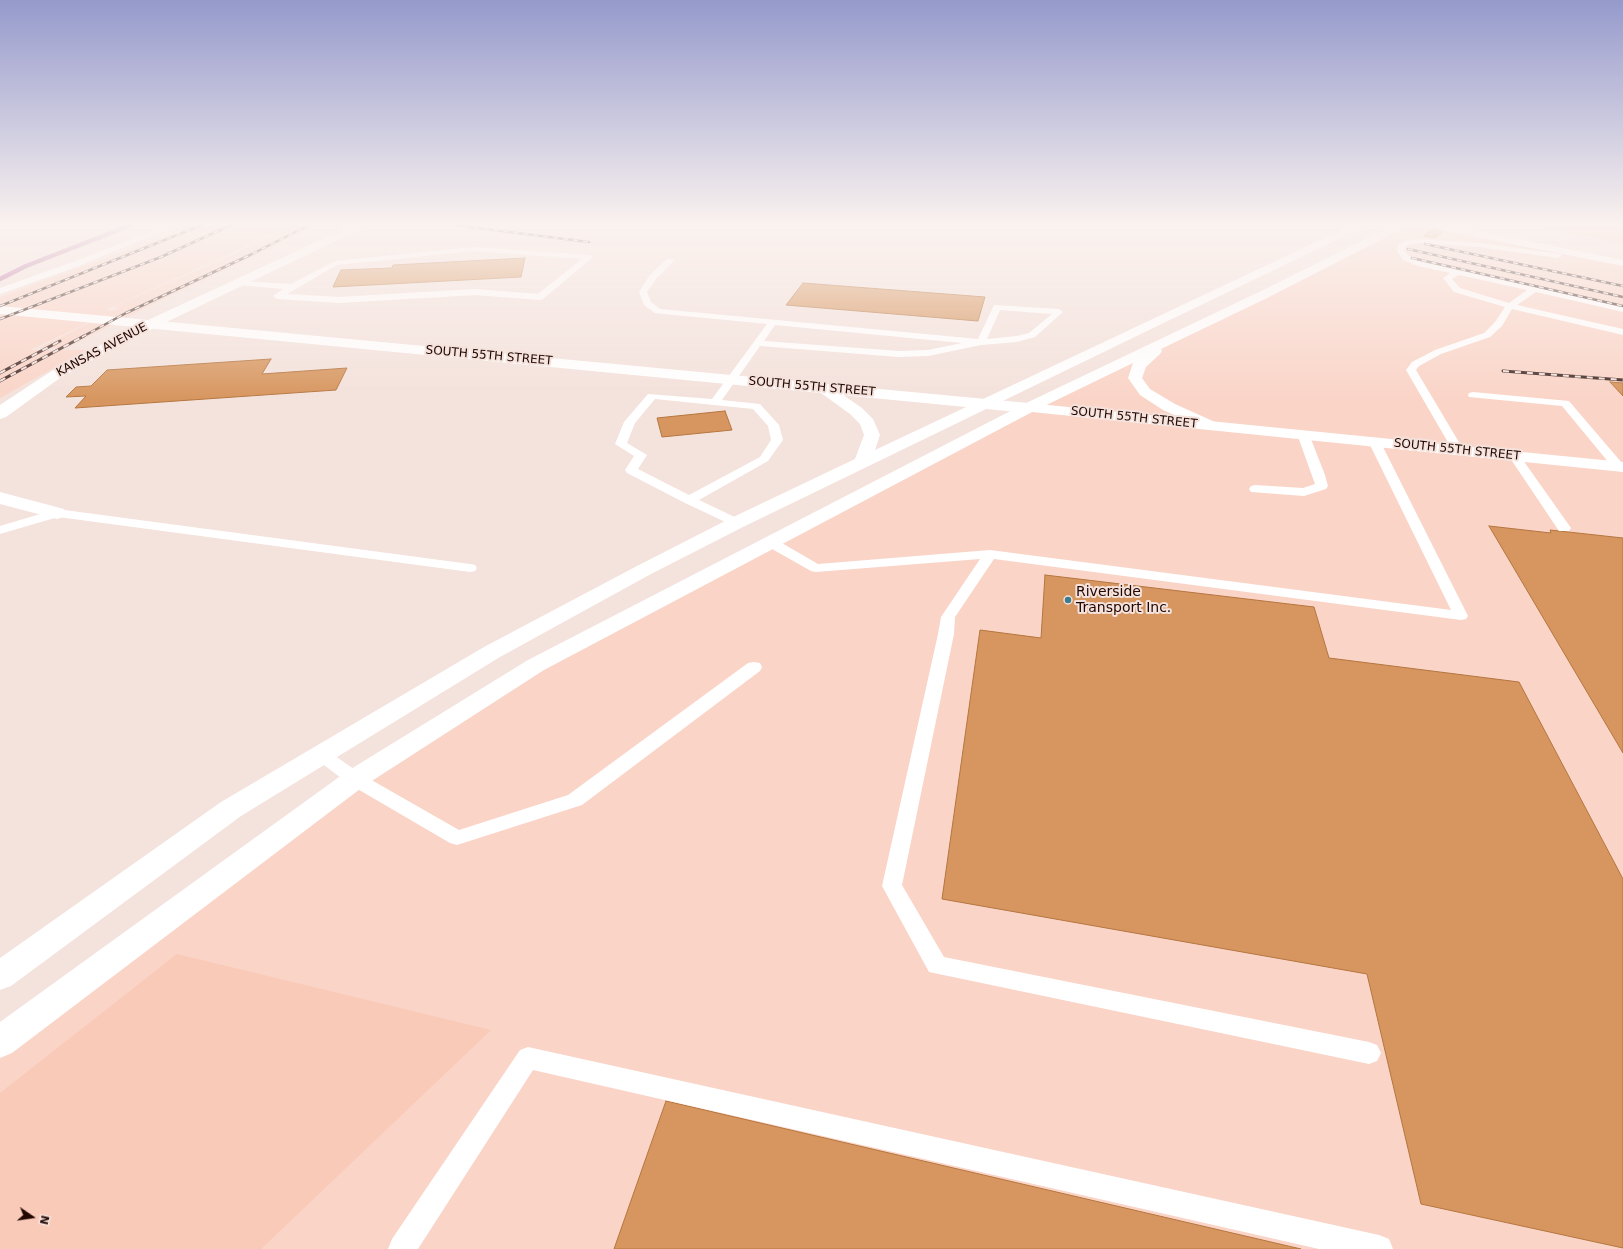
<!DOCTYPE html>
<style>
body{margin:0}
#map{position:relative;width:1623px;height:1249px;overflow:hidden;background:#f4e2dc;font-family:"DejaVu Sans",sans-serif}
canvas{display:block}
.north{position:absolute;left:12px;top:1197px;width:40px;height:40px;-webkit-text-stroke:3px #f4e2dc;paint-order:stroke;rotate:103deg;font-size:11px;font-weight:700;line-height:16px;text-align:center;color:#220600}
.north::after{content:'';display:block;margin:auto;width:14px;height:18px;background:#220600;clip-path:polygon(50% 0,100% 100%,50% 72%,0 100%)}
</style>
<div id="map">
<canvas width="1623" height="1249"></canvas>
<div class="north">N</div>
</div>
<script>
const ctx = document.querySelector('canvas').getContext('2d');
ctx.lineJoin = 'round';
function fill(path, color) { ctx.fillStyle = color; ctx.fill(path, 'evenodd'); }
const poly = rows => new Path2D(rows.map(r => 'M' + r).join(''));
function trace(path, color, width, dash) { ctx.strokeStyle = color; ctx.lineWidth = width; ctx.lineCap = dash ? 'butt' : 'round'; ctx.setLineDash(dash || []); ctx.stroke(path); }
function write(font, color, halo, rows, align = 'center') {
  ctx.font = font + ' "DejaVu Sans",sans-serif'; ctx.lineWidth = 4; ctx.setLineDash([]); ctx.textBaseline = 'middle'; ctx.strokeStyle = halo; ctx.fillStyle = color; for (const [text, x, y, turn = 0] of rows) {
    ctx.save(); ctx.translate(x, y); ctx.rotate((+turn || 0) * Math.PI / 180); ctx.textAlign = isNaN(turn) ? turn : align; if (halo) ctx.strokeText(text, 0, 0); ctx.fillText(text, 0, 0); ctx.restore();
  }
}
const built = poly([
 [192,225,237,225,219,234,178,231],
 [240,225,290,225,226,256,107,309,113,311,30,350,86,350,0,398,0,297,173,233,218,235],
 [293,225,316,225,276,246,170,296,66,348,39,348,119,308,113,307,232,255],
 [1402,225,1428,228,1623,263,1623,1249,0,1249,0,1043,536,665,1167,341]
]);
const green = poly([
 [1526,225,1607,225,1623,227,1623,243],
 [177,954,491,1030,261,1249,0,1249,0,1093]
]);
const stream = poly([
 [0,279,26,266,131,225]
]);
const building = poly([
 [1432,229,1441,231,1440,232,1441,233,1435,238,1424,236,1432,229],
 [525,258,521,277,333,287,341,270,392,268,393,265,525,258],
 [803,283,985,297,978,321,786,305,803,283],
 [271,359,262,374,347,368,336,390,75,408,86,396,66,397,76,387,91,386,107,370,271,359],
 [1610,382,1623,383,1623,396,1610,382],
 [725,411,732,430,662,437,657,418,725,411],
 [1489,526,1551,533,1550,530,1623,538,1623,753,1489,526],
 [1045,575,1314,607,1329,658,1519,682,1623,879,1623,1248,1421,1204,1367,974,942,899,980,630,1041,638,1045,575],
 [666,1101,1301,1249,614,1249,666,1101]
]);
const lane = poly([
 [168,225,178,225,76,267,0,294,0,288,70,263,168,225],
 [787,225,796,225,797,226,793,228,787,225],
 [1420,239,1479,243,1561,254,1562,256,1558,258,1479,247,1420,243,1408,245,1405,248,1405,251,1409,256,1423,262,1533,286,1536,285,1540,288,1623,306,1623,312,1536,292,1517,305,1623,329,1623,335,1512,309,1502,326,1490,337,1441,354,1419,366,1416,370,1463,449,1461,451,1457,452,1453,451,1406,370,1412,362,1435,350,1484,333,1495,322,1505,307,1454,292,1443,278,1450,273,1418,266,1403,260,1397,251,1398,245,1403,241,1420,239],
 [1459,275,1527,290,1509,303,1460,288,1452,279,1459,275],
 [474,247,589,255,593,257,543,299,540,300,475,295,339,303,277,299,273,296,283,289,239,285,235,283,239,281,291,284,335,261,474,247],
 [474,251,582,259,538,294,475,289,339,297,287,294,337,265,474,251],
 [667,259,673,259,674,261,656,279,647,292,651,302,660,309,978,339,994,305,1059,309,1063,312,1035,337,1017,342,981,345,928,356,899,357,760,346,722,400,760,404,779,425,783,440,768,461,699,500,741,520,743,523,741,526,736,527,685,503,627,473,625,470,634,456,615,444,624,422,648,394,712,399,767,324,655,313,644,305,639,292,650,275,667,259],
 [1000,310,1052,314,1029,333,1017,336,987,339,1000,310],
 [775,325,962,343,928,350,899,351,764,341,775,325],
 [655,399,753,409,768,426,771,440,760,457,689,495,638,469,647,455,627,443,635,423,655,399],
 [1473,392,1569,401,1622,463,1623,467,1618,470,1614,469,1562,406,1469,397,1468,395,1469,393,1473,392],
 [1303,431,1309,434,1325,475,1328,486,1326,489,1304,496,1251,492,1249,489,1251,486,1255,485,1303,488,1315,484,1297,434,1303,431],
 [1374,438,1378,439,1380,441,1468,616,1466,619,1461,620,994,559,955,617,954,634,902,885,944,957,1369,1042,1377,1045,1381,1053,1377,1061,1369,1064,929,972,882,886,938,634,941,617,980,559,816,572,811,571,765,545,763,542,765,539,775,539,818,564,990,550,1451,610,1368,441,1370,439,1374,438],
 [1514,452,1518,453,1571,528,1569,531,1559,531,1557,528,1508,455,1510,453,1514,452],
 [57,509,470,564,475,565,477,568,475,571,470,572,58,517,0,534,0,526,57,509],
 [754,662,760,663,762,667,760,671,582,805,457,845,450,843,349,784,316,759,313,755,316,751,322,749,328,751,361,774,459,830,568,795,748,663,754,662],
 [528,1047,1379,1235,1389,1239,1393,1249,1319,1249,533,1070,418,1249,388,1249,392,1239,520,1050,528,1047]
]);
const street = poly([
 [353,225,366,225,365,227,158,326,107,352,60,378,6,417,0,419,0,405,50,372,148,320,353,225],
 [1427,225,1447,225,1623,260,1623,266,1432,228,1428,227,1427,225],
 [1028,403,1623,462,1623,472,1022,411,1020,408,1022,405,1028,403],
 [0,492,64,509,66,513,64,517,57,519,0,504,0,492]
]);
const secondary = poly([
 [0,306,1028,403,1034,405,1036,408,1034,411,1028,413,0,314,0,306]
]);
const primary = poly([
 [1352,225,1365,225,1364,227,1180,315,743,527,651,574,500,657,241,816,11,986,0,990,0,958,221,802,484,647,637,566,729,519,855,459,864,435,860,424,850,414,817,390,814,387,817,384,822,382,827,384,862,408,873,419,880,435,875,450,1352,225],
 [1394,225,1407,225,1406,227,1267,298,1161,349,1162,351,1160,354,1146,367,1142,378,1150,389,1175,404,1215,422,1217,425,1215,428,1209,430,1203,428,1163,410,1140,395,1128,378,1133,363,1034,411,544,670,364,786,12,1053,0,1058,0,1022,346,772,528,660,1022,405,1259,292,1394,225]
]);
const railFar1 = poly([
 [454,225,589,242],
 [1425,244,1623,286],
 [1408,249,1623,297],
 [1412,258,1623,306],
 [0,306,202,225],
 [0,319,161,257,231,225],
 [82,337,126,313,250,255,309,225]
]);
const rail = poly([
 [1503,371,1623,380],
 [0,373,60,341],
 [0,381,84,336]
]);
const markers = [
 [1068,600,4,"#3b7c8f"]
];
const farStreetnames = [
 ["KANSAS AVENUE",102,350,-28],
 ["SOUTH 55TH STREET",489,356,5],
 ["SOUTH 55TH STREET",812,387,5],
 ["SOUTH 55TH STREET",1134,418,6],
 ["SOUTH 55TH STREET",1457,450,6]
];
const poiNames = [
 ["Riverside",1076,592],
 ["Transport Inc.",1076,608]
];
fill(built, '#fad4c7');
fill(green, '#facab9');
trace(stream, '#ba74a3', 4.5);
fill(building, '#d7965f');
trace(building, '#b5763f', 1);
fill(lane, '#fff');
fill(street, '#fff');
fill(secondary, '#fff');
fill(primary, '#fff');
trace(railFar1, '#452b25', 2.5);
trace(rail, '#452b25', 3);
trace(railFar1, '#f4e2dc', 1.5, [5]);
trace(rail, '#f4e2dc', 2, [6]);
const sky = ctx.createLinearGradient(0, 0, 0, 400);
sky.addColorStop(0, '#959acc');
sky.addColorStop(0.56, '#faf2ef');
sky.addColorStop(1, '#faf2ef00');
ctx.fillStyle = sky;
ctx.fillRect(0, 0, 1623, 400);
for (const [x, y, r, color] of markers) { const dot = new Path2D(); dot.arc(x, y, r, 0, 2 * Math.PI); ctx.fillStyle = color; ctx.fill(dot); trace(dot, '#f4e2dc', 1.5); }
write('12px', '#220600', '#f4e2dc', farStreetnames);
write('14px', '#220600', '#f4e2dc', poiNames, 'left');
</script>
